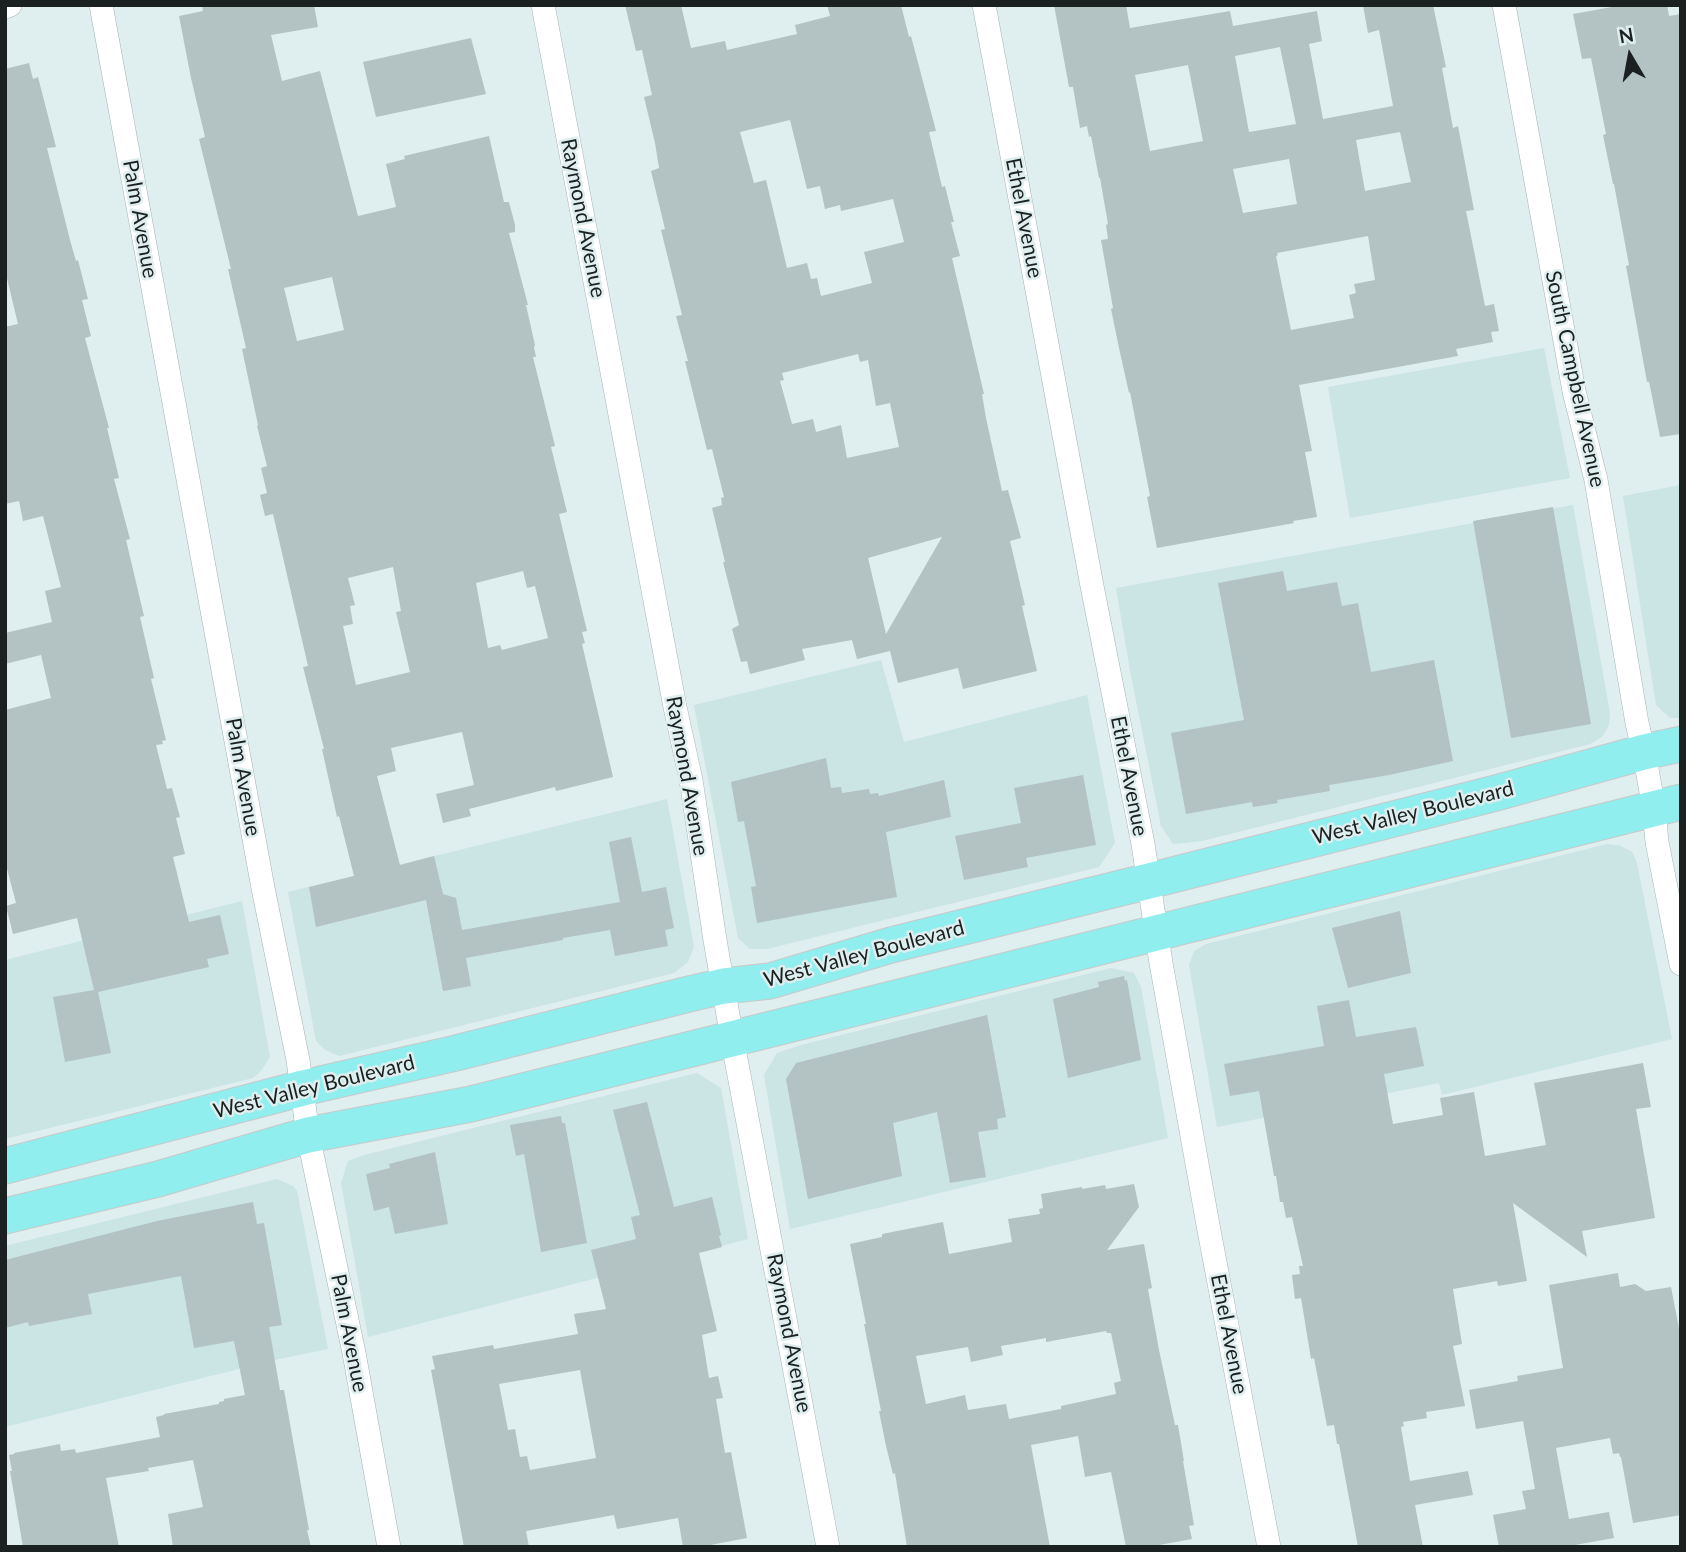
<!DOCTYPE html>
<style>
body{margin:0}
#map{position:relative;width:1686px;height:1552px;overflow:hidden;background:#dfeeee;font-family:Lato,sans-serif}
canvas{display:block}
.frame{position:absolute;inset:0;border:7px solid #1b2020;pointer-events:none}
.north{position:absolute;left:1595px;top:21px;width:70px;height:70px;-webkit-text-stroke:5px #dfeeee;paint-order:stroke;rotate:350deg;font-size:19px;font-weight:700;line-height:28px;text-align:center;color:#1b2020}
.north::after{content:'';display:block;margin:auto;width:24px;height:32px;background:#1b2020;clip-path:polygon(50% 0,100% 100%,50% 72%,0 100%)}
</style>
<div id="map">
<canvas width="1686" height="1552"></canvas>
<div class="frame"></div>
<div class="north">N</div>
</div>
<script>
const ctx = document.querySelector('canvas').getContext('2d');
ctx.lineJoin = 'round';
function fill(path, color) { ctx.fillStyle = color; ctx.fill(path, 'evenodd'); }
const poly = rows => new Path2D(rows.map(r => 'M' + r).join(''));
function trace(path, color, width, dash) { ctx.strokeStyle = color; ctx.lineWidth = width; ctx.lineCap = dash ? 'butt' : 'round'; ctx.setLineDash(dash || []); ctx.stroke(path); }
function write(font, color, halo, rows, align = 'center') {
  ctx.font = font + ' Lato,sans-serif'; ctx.lineWidth = 5; ctx.setLineDash([]); ctx.textBaseline = 'middle'; ctx.strokeStyle = halo; ctx.fillStyle = color; for (const [text, x, y, turn = 0] of rows) {
    ctx.save(); ctx.translate(x, y); ctx.rotate((+turn || 0) * Math.PI / 180); ctx.textAlign = isNaN(turn) ? turn : align; if (halo) ctx.strokeText(text, 0, 0); ctx.fillText(text, 0, 0); ctx.restore();
  }
}
const built = poly([
 [1544,348,1570,478,1350,518,1328,387],
 [1681,485,1681,718,1670,718,1656,705,1623,496],
 [1573,505,1610,713,1609,725,1602,737,1590,744,1202,841,1173,844,1161,826,1131,676,1116,588],
 [881,660,904,742,1087,695,1115,843,1099,867,767,949,750,949,738,938,694,705],
 [667,799,694,947,688,962,674,973,339,1056,325,1050,316,1041,288,892],
 [1607,844,1621,846,1632,852,1637,863,1672,1039,1442,1095,1439,1083,1217,1127,1189,965,1194,951,1206,944],
 [242,901,270,1057,261,1071,253,1078,5,1139,5,960],
 [1111,968,1134,973,1141,987,1168,1138,790,1229,764,1075,777,1053,801,1045],
 [697,1073,721,1088,748,1239,368,1337,341,1183,348,1161,364,1155],
 [277,1179,293,1186,297,1191,328,1349,279,1359,5,1427,5,1246]
]);
const building = poly([
 [202,5,314,5,318,27,271,35,282,81,320,71,358,216,396,207,386,164,405,159,404,156,489,136,504,202,509,202,515,225,515,232,509,233,528,305,526,305,535,345,534,347,536,357,533,357,555,446,551,447,567,512,559,514,587,631,582,632,585,643,582,644,613,777,556,791,555,787,469,809,471,816,443,823,436,794,474,785,462,732,391,748,396,771,377,776,400,865,434,856,443,894,456,898,462,930,620,902,609,842,631,837,642,892,666,887,674,928,665,930,668,946,615,956,610,930,563,938,563,940,466,958,471,986,443,991,426,900,316,927,309,887,354,876,339,816,337,817,322,749,324,749,303,667,308,666,273,514,265,516,260,495,267,493,261,468,267,466,257,426,258,425,242,349,246,348,228,269,231,269,199,139,205,137,191,78,179,16,203,11],
 [332,277,344,330,297,341,284,288],
 [393,567,401,611,396,612,410,672,356,685,343,626,353,624,350,606,355,605,348,578],
 [523,571,527,588,535,586,548,638,502,650,500,645,488,648,476,583],
 [625,5,681,5,691,48,725,41,727,50,797,34,795,25,830,16,827,5,901,5,909,37,911,36,936,131,929,132,942,187,945,186,954,222,951,222,960,256,952,258,984,394,982,394,986,418,1002,491,1008,490,1021,538,1010,541,1025,605,1022,606,1037,671,963,689,958,668,898,683,890,651,857,659,852,640,802,649,805,660,750,674,747,661,741,662,732,629,739,625,723,562,725,562,712,508,722,505,721,498,724,497,712,449,707,450,685,361,688,361,676,316,682,315,661,230,665,229,651,171,659,168,655,143,644,97,652,95,642,50,636,51],
 [790,120,807,189,820,186,825,209,840,205,841,211,893,199,904,242,864,252,872,283,821,296,817,278,811,279,807,263,787,268,766,180,754,183,740,132],
 [858,354,860,362,868,360,876,406,890,403,899,447,847,458,841,425,816,432,813,419,792,424,780,381,784,380,782,373],
 [942,537,886,634,868,558],
 [1054,5,1126,5,1130,28,1230,11,1233,26,1317,11,1322,41,1309,44,1323,119,1393,106,1379,30,1368,33,1363,5,1433,5,1446,67,1442,68,1453,128,1458,126,1474,210,1466,211,1485,306,1494,304,1499,331,1491,332,1493,342,1456,349,1458,356,1299,385,1312,451,1305,452,1317,517,1293,521,1294,523,1157,548,1147,497,1150,496,1130,392,1129,393,1119,348,1111,309,1113,308,1101,240,1108,239,1106,225,1108,224,1100,178,1099,178,1091,136,1089,137,1087,126,1080,128,1073,87,1069,87],
 [1280,47,1296,124,1249,132,1235,56],
 [1188,65,1203,141,1150,151,1135,75],
 [1400,132,1411,182,1365,191,1356,140],
 [1289,159,1297,204,1243,213,1233,169],
 [1368,236,1375,280,1354,284,1356,293,1349,295,1354,318,1291,330,1276,256,1278,255,1277,253],
 [1623,5,1667,5,1669,16,1681,14,1681,434,1660,437,1651,391,1649,382,1647,382,1626,266,1629,265,1614,184,1613,184,1603,135,1606,134,1591,58,1582,59,1573,14],
 [471,38,486,94,376,117,363,62],
 [29,63,33,79,38,77,56,147,47,148,70,240,76,261,78,260,88,299,82,300,91,336,85,338,109,428,107,428,119,478,114,479,130,539,126,540,144,616,140,617,154,678,151,679,166,740,162,741,163,744,156,745,167,789,172,788,180,817,176,818,185,854,173,857,189,922,220,915,229,954,207,959,209,967,98,992,111,1053,65,1062,53,997,94,990,77,918,13,934,6,906,16,903,5,861,5,710,51,698,41,655,5,664,5,633,52,622,45,591,61,587,43,516,23,521,19,501,5,504,5,327,18,324,5,270,5,69],
 [1553,507,1591,724,1511,738,1473,521],
 [1283,571,1287,591,1337,582,1342,606,1358,603,1371,672,1434,660,1453,761,1389,775,1329,785,1330,791,1277,800,1278,803,1253,807,1252,802,1186,814,1171,733,1244,720,1218,583],
 [826,758,831,788,841,787,842,793,869,789,870,794,878,793,879,796,944,780,951,817,886,832,897,897,757,923,751,887,756,886,744,821,738,822,731,782],
 [1083,775,1096,845,1026,858,1028,867,964,880,955,836,1021,823,1014,788],
 [1400,911,1411,973,1348,988,1332,928],
 [1124,976,1125,981,1127,980,1141,1060,1068,1078,1053,999,1099,987,1098,982],
 [1349,1000,1356,1037,1416,1027,1424,1066,1384,1074,1393,1124,1443,1115,1440,1098,1474,1092,1485,1156,1546,1145,1534,1083,1643,1063,1651,1107,1636,1109,1655,1218,1582,1231,1587,1257,1513,1203,1527,1281,1498,1286,1497,1281,1453,1289,1462,1344,1453,1346,1465,1406,1426,1412,1427,1418,1403,1422,1404,1426,1401,1427,1410,1481,1468,1471,1473,1495,1415,1505,1423,1547,1358,1547,1339,1444,1337,1444,1334,1425,1327,1426,1314,1358,1311,1359,1301,1298,1295,1299,1292,1275,1300,1274,1299,1266,1303,1266,1292,1217,1286,1218,1283,1202,1280,1202,1276,1176,1274,1176,1259,1091,1230,1096,1224,1064,1324,1046,1317,1006],
 [987,1015,1006,1117,997,1119,998,1129,978,1132,986,1177,950,1183,937,1112,893,1123,902,1176,808,1199,786,1079,796,1063],
 [647,1102,674,1207,712,1197,721,1235,719,1236,722,1247,699,1253,717,1331,702,1335,709,1378,718,1376,723,1398,716,1399,725,1453,731,1452,747,1538,700,1547,683,1547,678,1518,617,1529,614,1515,526,1531,529,1547,464,1547,431,1370,435,1369,432,1356,493,1345,494,1349,578,1334,574,1314,606,1309,591,1250,636,1239,631,1217,640,1215,613,1110],
 [580,1370,596,1458,530,1470,527,1456,520,1457,515,1429,508,1430,499,1384],
 [561,1116,562,1123,565,1123,587,1243,541,1252,524,1154,516,1156,510,1125],
 [435,1152,448,1224,395,1234,389,1207,374,1211,366,1174,390,1168,389,1164],
 [1134,1184,1139,1207,1107,1250,1144,1244,1152,1288,1148,1289,1159,1350,1175,1425,1178,1425,1184,1461,1183,1461,1194,1525,1189,1526,1192,1539,1148,1547,1126,1547,1111,1472,1085,1477,1078,1436,1031,1445,1050,1547,907,1547,895,1473,893,1474,886,1446,879,1411,881,1411,864,1324,866,1324,850,1244,882,1237,882,1234,943,1222,949,1254,1012,1242,1008,1219,1040,1214,1039,1209,1043,1208,1041,1194,1082,1187,1082,1189,1105,1185,1106,1189],
 [1106,1331,1107,1333,1111,1333,1121,1381,1114,1383,1116,1394,1061,1406,1061,1409,1009,1419,1006,1404,968,1410,965,1395,926,1404,916,1356,968,1347,971,1362,1003,1355,1001,1346,1046,1338,1046,1342],
 [253,1202,257,1224,264,1223,282,1325,269,1327,280,1390,284,1390,309,1530,307,1530,311,1547,173,1547,168,1514,203,1507,193,1460,148,1468,149,1471,106,1478,119,1547,23,1547,10,1471,12,1471,9,1455,14,1454,14,1453,60,1444,61,1451,75,1449,76,1453,160,1437,156,1417,164,1415,164,1414,219,1404,219,1402,224,1401,224,1399,245,1395,234,1341,194,1348,181,1276,88,1294,92,1314,29,1326,28,1322,5,1328,5,1260,157,1221],
 [1618,1273,1620,1287,1635,1284,1646,1291,1671,1287,1681,1339,1681,1515,1633,1523,1621,1457,1620,1457,1619,1453,1613,1454,1610,1438,1556,1448,1569,1519,1609,1512,1614,1538,1564,1547,1499,1547,1493,1515,1526,1509,1522,1491,1535,1489,1523,1421,1476,1429,1469,1390,1518,1381,1517,1376,1563,1368,1549,1285]
]);
const minor = poly([
 [101,5,263,888,298,1060,308,1135,354,1353,389,1547],
 [543,5,675,707,691,780,715,940,732,1038,828,1547],
 [984,5,1092,586,1143,844,1161,963,1208,1225,1269,1547],
 [1504,5,1574,391,1596,480,1637,723,1644,752,1654,809,1657,842,1681,964],
 [5,7,10,5]
]);
const primary = poly([
 [5,1166,303,1088,456,1053,689,994,724,986,770,981,891,945,1149,881,1496,793,1644,752,1681,744],
 [5,1216,158,1179,308,1135,471,1104,1681,802]
]);
const streetNames = [
 ["Raymond Avenue",583,218,79],
 ["Ethel Avenue",1024,218,79],
 ["Palm Avenue",140,219,80],
 ["South Campbell Avenue",1575,379,78],
 ["Raymond Avenue",687,776,80],
 ["Ethel Avenue",1129,776,79],
 ["Palm Avenue",243,777,80],
 ["West Valley Boulevard",1413,813,-14],
 ["West Valley Boulevard",864,954,-15],
 ["West Valley Boulevard",314,1087,-14],
 ["Palm Avenue",349,1333,79],
 ["Raymond Avenue",789,1333,79],
 ["Ethel Avenue",1229,1334,79]
];
fill(built, '#cbe4e4');
fill(building, '#b3c2c2');
trace(minor, '#a6b5b5', 24);
trace(primary, '#c8c9c9', 37);
trace(minor, '#fff', 23);
trace(primary, '#91eeef', 35);
write('21px', '#1b2020', '#dfeeee', streetNames);
</script>
